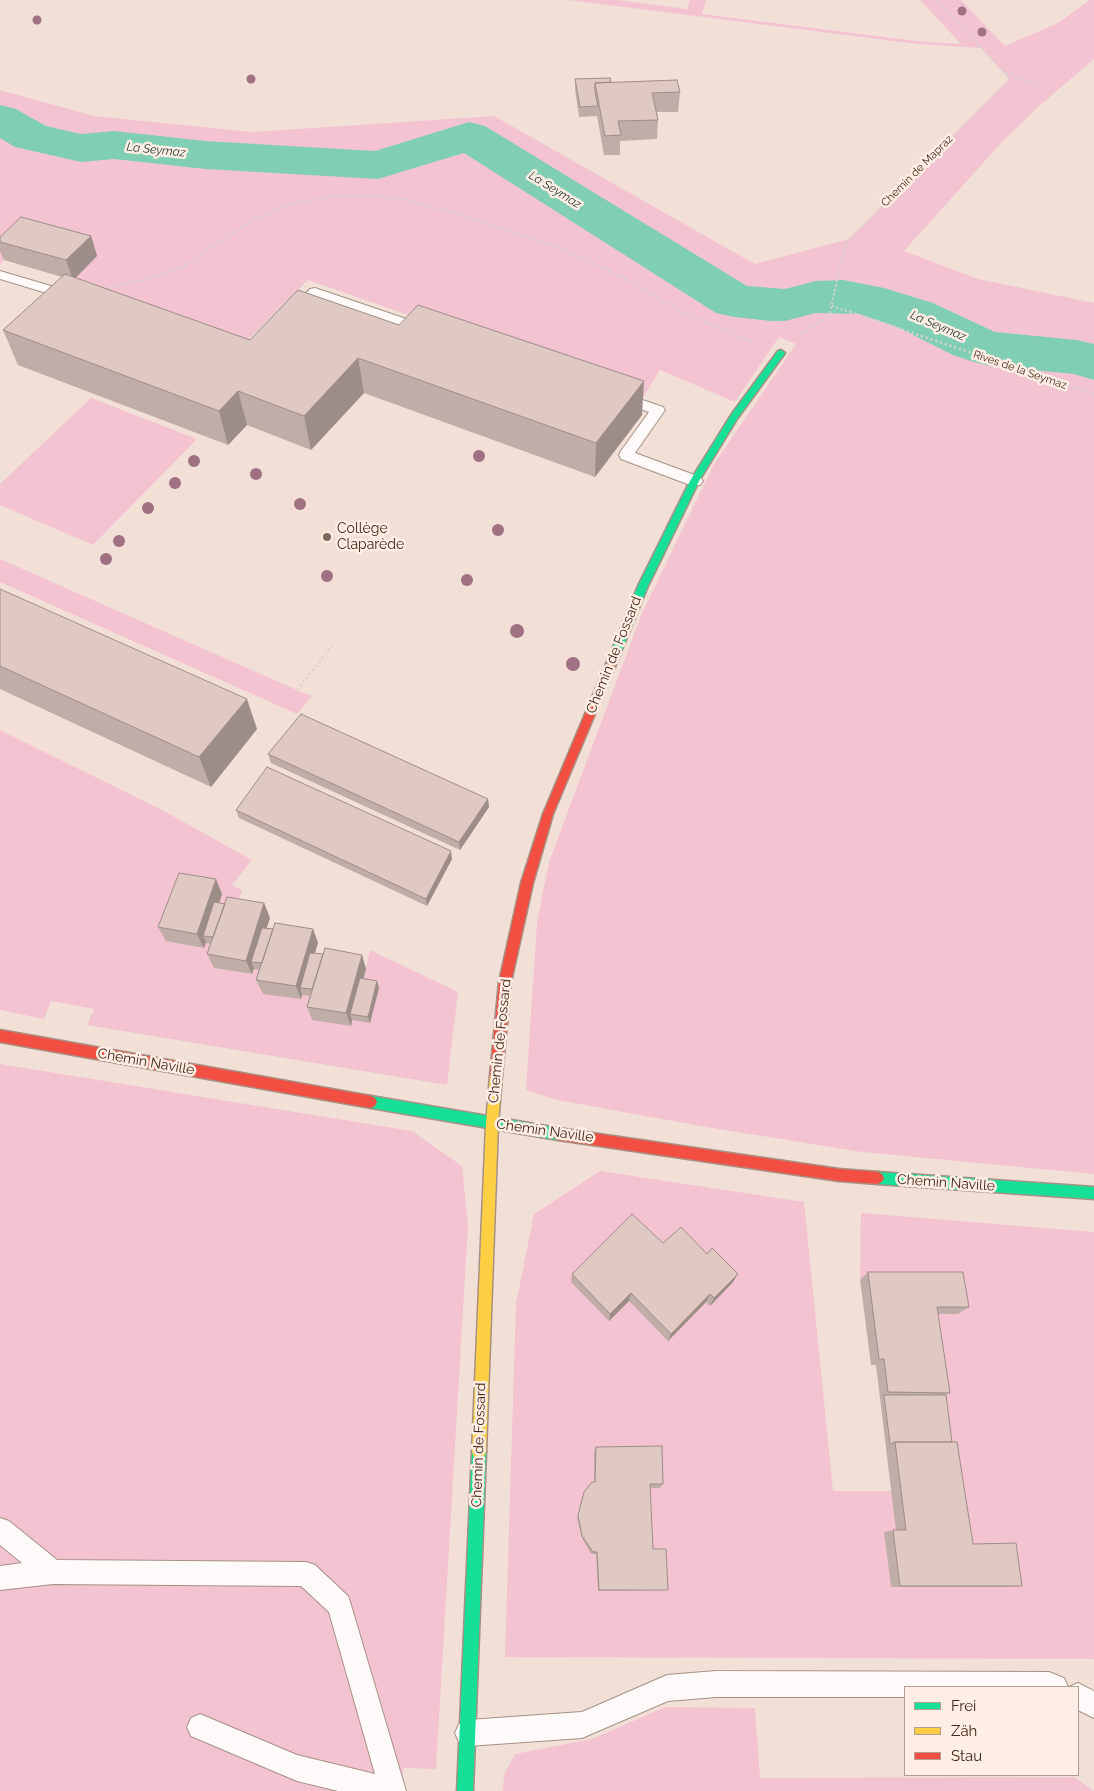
<!DOCTYPE html>
<meta charset="utf-8">
<style>
body{margin:0}
#map{position:relative;width:1094px;height:1791px;overflow:hidden;background:#f2e0d7;font-family:Raleway,sans-serif}
canvas{display:block}
.legend{position:absolute;left:904px;top:1686px;width:175px;height:90px;box-sizing:border-box;background:#ffeee5;border:1px solid #b59e91;margin:0;padding:6px 9px;list-style:none;font-size:15px;color:#452714}
.legend li{display:flex;align-items:center;gap:10px;height:25px}
.legend b{width:25px;border:1px solid #b59e91}
</style>
<div id="map">
<canvas width="1094" height="1791"></canvas>
<ul class="legend">
<li><b style="height:6px;background:#16e098"></b>Frei</li>
<li><b style="height:6px;background:#ffcf43"></b>Zäh</li>
<li><b style="height:6px;background:#f24e42"></b>Stau</li>
</ul>
</div>
<script>
const ctx = document.querySelector('canvas').getContext('2d');
ctx.lineJoin = 'round';
function fill(path, color) { ctx.fillStyle = color; ctx.fill(path, 'evenodd'); }
const poly = rows => new Path2D(rows.map(r => 'M' + r).join(''));
function trace(path, color, width, dash) { ctx.strokeStyle = color; ctx.lineWidth = width; ctx.lineCap = dash ? 'butt' : 'round'; ctx.setLineDash(dash || []); ctx.stroke(path); }
function write(font, color, halo, rows, align = 'center') {
  ctx.font = font + ' Raleway,sans-serif'; ctx.lineWidth = 5; ctx.setLineDash([]); ctx.textBaseline = 'middle'; ctx.strokeStyle = halo; ctx.fillStyle = color; for (const [text, x, y, turn = 0] of rows) {
    ctx.save(); ctx.translate(x, y); ctx.rotate((+turn || 0) * Math.PI / 180); ctx.textAlign = isNaN(turn) ? turn : align; if (halo) ctx.strokeText(text, 0, 0); ctx.fillText(text, 0, 0); ctx.restore();
  }
}
const green = poly([
 [569,0,617,0,687,9,690,0,706,0,702,14,916,41,961,44,920,0,961,0,1005,46,1058,23,1090,0,1094,0,1094,59,1038,107,1002,142,904,251,978,279,1094,303,1094,1174,862,1152,706,1127,557,1100,526,1090,537,922,549,862,642,613,714,464,796,344,779,337,735,402,660,370,643,397,308,280,241,347,67,287,97,256,4,260,0,265,0,90,94,116,252,132,494,116,755,264,849,239,1009,79,981,48,917,44],
 [91,398,197,439,93,545,0,505,0,484],
 [0,559,297,690,312,696,297,714,0,582],
 [0,730,164,811,252,860,232,885,242,890,214,968,252,974,254,969,270,971,302,995,319,997,362,985,370,950,458,992,447,1085,87,1025,94,1009,51,1001,44,1019,0,1010],
 [0,1064,412,1131,462,1166,468,1225,436,1769,404,1768,399,1791,0,1791],
 [600,1171,804,1202,833,1491,891,1491,883,1422,944,1422,928,1314,958,1314,953,1280,860,1280,861,1213,1094,1232,1094,1659,505,1657,516,1304,534,1214],
 [665,1707,755,1708,760,1778,1074,1777,1094,1791,503,1791,504,1775,515,1754,592,1739]
]);
const river = poly([
 [0,105,16,109,46,126,81,134,114,131,205,141,375,151,469,122,485,126,747,286,785,289,816,281,843,280,884,288,933,303,995,332,1077,340,1094,344,1094,380,1074,374,990,366,971,361,953,355,897,327,859,314,816,313,785,321,771,321,734,317,716,313,464,153,378,179,205,169,114,159,81,162,15,147,0,138,0,105]
]);
const pathFar1 = poly([
 [1006,73,1038,86],
 [102,289,152,278,184,266,253,220,288,205,337,196,372,195,406,200,461,215,562,249,618,275,684,313],
 [832,306,854,313],
 [830,313,843,252,849,239,1010,79,937,0]
]);
const path = poly([
 [681,312,752,342],
 [850,312,1094,394],
 [800,334,830,315,831,312],
 [297,690,332,646]
]);
const lane = poly([
 [0,271,78,294,80,297,73,301,0,279,0,271],
 [315,288,430,327,432,330,430,333,420,333,317,297,300,316,290,316,288,313,290,310,310,289,315,288],
 [619,392,663,407,665,410,635,453,700,477,703,481,700,485,690,485,621,459,619,455,621,451,649,412,614,400,612,397,614,394,619,392],
 [0,1518,9,1521,57,1560,306,1562,315,1565,348,1596,351,1605,406,1791,338,1791,297,1781,191,1736,187,1727,191,1718,200,1714,297,1755,375,1774,329,1612,301,1586,53,1584,0,1590,0,1566,22,1563,0,1545,0,1518],
 [716,1671,1049,1672,1064,1678,1068,1687,905,1687,905,1697,716,1697,668,1701,582,1738,468,1746,459,1742,455,1733,459,1724,468,1720,582,1712,667,1675,716,1671],
 [1078,1683,1094,1691,1094,1718,1078,1710,1078,1687,1069,1687,1078,1683]
]);
const fast = poly([
 [781,350,785,353,737,419,699,481,648,586,616,664,615,667,607,667,606,664,638,586,690,481,731,415,778,351,781,350],
 [371,1096,558,1128,562,1130,564,1134,562,1138,558,1140,371,1108,367,1106,365,1102,367,1098,371,1096],
 [878,1172,1094,1187,1094,1199,878,1184,874,1182,872,1178,874,1174,878,1172],
 [479,1445,484,1447,486,1452,473,1791,457,1791,472,1452,474,1447,479,1445]
]);
const slow = poly([
 [496,1070,500,1072,502,1076,498,1124,486,1452,484,1457,479,1459,474,1457,472,1452,486,1124,490,1076,492,1072,496,1070]
]);
const jam = poly([
 [611,660,616,664,553,814,533,883,511,982,502,1076,500,1080,496,1082,492,1080,490,1076,499,982,521,883,543,814,606,664,611,660],
 [0,1030,371,1096,375,1098,377,1102,375,1106,371,1108,0,1042,0,1030],
 [558,1128,839,1169,878,1172,882,1174,884,1178,882,1182,878,1184,839,1181,558,1140,554,1138,552,1134,554,1130,558,1128]
]);
const trees = [
 [962,11,4.5],
 [37,20,4.5],
 [982,32,4.5],
 [251,79,4.5],
 [479,456,6],
 [194,461,6],
 [256,474,6],
 [175,483,6],
 [300,504,6],
 [148,508,6],
 [498,530,6],
 [119,541,6],
 [106,559,6],
 [327,576,6],
 [467,580,6],
 [517,631,7],
 [573,664,7]
];
const wall = poly([
 [575,79,611,82,680,92,678,112,657,112,658,120,657,139,620,141,620,155,604,155,597,116,579,117,575,89],
 [91,236,97,256,76,278,250,340,298,290,642,415,595,477,364,393,311,450,247,425,228,445,18,365,3,330,62,277,4,260,0,251,0,237],
 [0,589,257,729,211,787,0,689],
 [268,754,488,799,489,807,460,850,271,763],
 [236,810,452,859,427,906,239,818],
 [222,894,219,903,225,904,264,903,270,918,266,928,273,929,313,929,318,943,315,953,323,954,362,955,366,969,363,979,377,981,379,988,370,1023,352,1020,351,1026,312,1020,307,1007,310,996,302,995,301,999,263,994,256,980,260,970,254,969,252,974,214,968,207,954,211,944,206,943,206,942,204,948,166,941,158,927],
 [663,1243,733,1282,710,1306,706,1302,668,1341,629,1301,609,1321,571,1282,572,1274],
 [868,1272,969,1307,958,1314,938,1314,950,1393,945,1395,952,1442,973,1544,1022,1586,1009,1587,891,1587,884,1532,896,1530,876,1365,871,1365,860,1280],
 [596,1447,663,1484,660,1488,650,1488,653,1549,668,1590,665,1590,598,1591,596,1554,591,1554,582,1538,577,1518,584,1492,594,1482,594,1451]
]);
const shadedWall = poly([
 [91,236,97,256,73,280,66,260],
 [358,358,364,393,311,450,304,416],
 [644,381,642,415,595,477,596,443],
 [238,391,247,425,228,445,219,411],
 [247,699,257,729,211,787,199,757],
 [488,799,489,807,460,850,459,842],
 [451,851,452,859,427,906,426,899],
 [216,879,222,894,208,936,203,936,206,942,204,948,197,934],
 [264,903,270,918,256,962,251,962,254,968,252,974,246,961],
 [313,929,318,943,304,988,300,988,302,995,301,999,296,986],
 [362,955,366,969,354,1014,350,1014,352,1020,351,1026,346,1013],
 [377,981,379,988,370,1023,368,1017],
 [738,1274,733,1282,710,1306,714,1298],
 [631,1293,629,1301,609,1321,610,1314],
 [710,1294,706,1302,668,1341,671,1334]
]);
const building = poly([
 [610,78,611,82,595,83,595,92,598,106,580,107,575,79,610,78],
 [677,80,680,92,652,93,658,120,618,121,621,135,605,136,595,83,677,80],
 [21,217,91,236,66,260,0,242,0,237,21,217],
 [65,274,250,340,298,290,399,325,418,305,644,381,596,443,358,358,304,416,238,391,219,411,3,330,65,274],
 [0,589,247,699,199,757,0,666,0,589],
 [301,714,488,799,459,842,268,754,301,714],
 [267,767,451,851,426,899,236,810,267,767],
 [179,873,216,879,197,934,158,927,179,873],
 [227,897,264,903,246,961,207,954,227,897],
 [214,902,225,904,213,937,203,936,214,902],
 [275,923,313,929,296,986,256,980,275,923],
 [262,928,273,929,262,963,251,962,262,928],
 [325,948,362,955,346,1013,307,1007,325,948],
 [310,953,323,954,312,989,300,988,310,953],
 [360,978,377,981,368,1017,350,1014,360,978],
 [632,1214,663,1243,681,1227,707,1254,712,1248,738,1274,714,1298,710,1294,671,1334,631,1293,610,1314,572,1274,632,1214],
 [868,1272,963,1272,969,1307,937,1307,950,1393,888,1392,884,1359,879,1359,868,1272],
 [884,1395,946,1395,952,1442,895,1442,890,1444,884,1395],
 [895,1442,957,1442,973,1544,1016,1543,1022,1586,900,1586,893,1530,906,1530,895,1442],
 [662,1446,663,1484,650,1484,653,1549,666,1549,668,1590,599,1590,597,1552,593,1552,582,1536,578,1515,584,1492,592,1482,595,1482,596,1447,662,1446]
]);
const markers = [
 [327,537,5,"#826858"]
];
const farStreetnames = [
 ["Chemin de Mapraz",917,171,-45],
 ["Rives de la Seymaz",1020,370,19]
];
const farWaternames = [
 ["La Seymaz",156,150,6],
 ["La Seymaz",555,190,32],
 ["La Seymaz",938,326,23]
];
const poiNames = [
 ["Collège",337,529],
 ["Claparède",337,545]
];
const streetNames = [
 ["Chemin de Fossard",614,655,-68],
 ["Chemin de Fossard",500,1041,-84],
 ["Chemin Naville",146,1062,10],
 ["Chemin Naville",545,1131,8],
 ["Chemin Naville",946,1183,4],
 ["Chemin de Fossard",479,1445,-88]
];
fill(green, '#f4c3d2');
fill(river, '#80cfb4');
trace(lane, '#a79184', 2);
trace(fast, '#a79184', 3);
trace(slow, '#a79184', 3);
trace(jam, '#a79184', 3);
trace(pathFar1, '#d9d3cf', 2, [2, 2.5]);
trace(path, '#d9d3cf', 2.5, [2, 3]);
fill(lane, '#fdfaf9');
fill(fast, '#16e098');
fill(slow, '#ffcf43');
fill(jam, '#f24e42');
ctx.fillStyle = '#9f7182';
for (const [x, y, r] of trees) { ctx.beginPath(); ctx.arc(x, y, r, 0, 2 * Math.PI); ctx.fill(); }
fill(wall, '#c1ada8');
fill(shadedWall, '#9d8d88');
fill(building, '#e0c9c3');
trace(building, '#9d8d88', 1);
for (const [x, y, r, color] of markers) { const dot = new Path2D(); dot.arc(x, y, r, 0, 2 * Math.PI); ctx.fillStyle = color; ctx.fill(dot); trace(dot, '#ffeee5', 2); }
write('11px', '#452714', '#ffeee5', farStreetnames);
write('italic 12px', '#1e3830', '#ffeee5', farWaternames);
write('14px', '#452714', '#ffeee5', poiNames, 'left');
write('14px', '#452714', '#ffeee5', streetNames);
</script>
